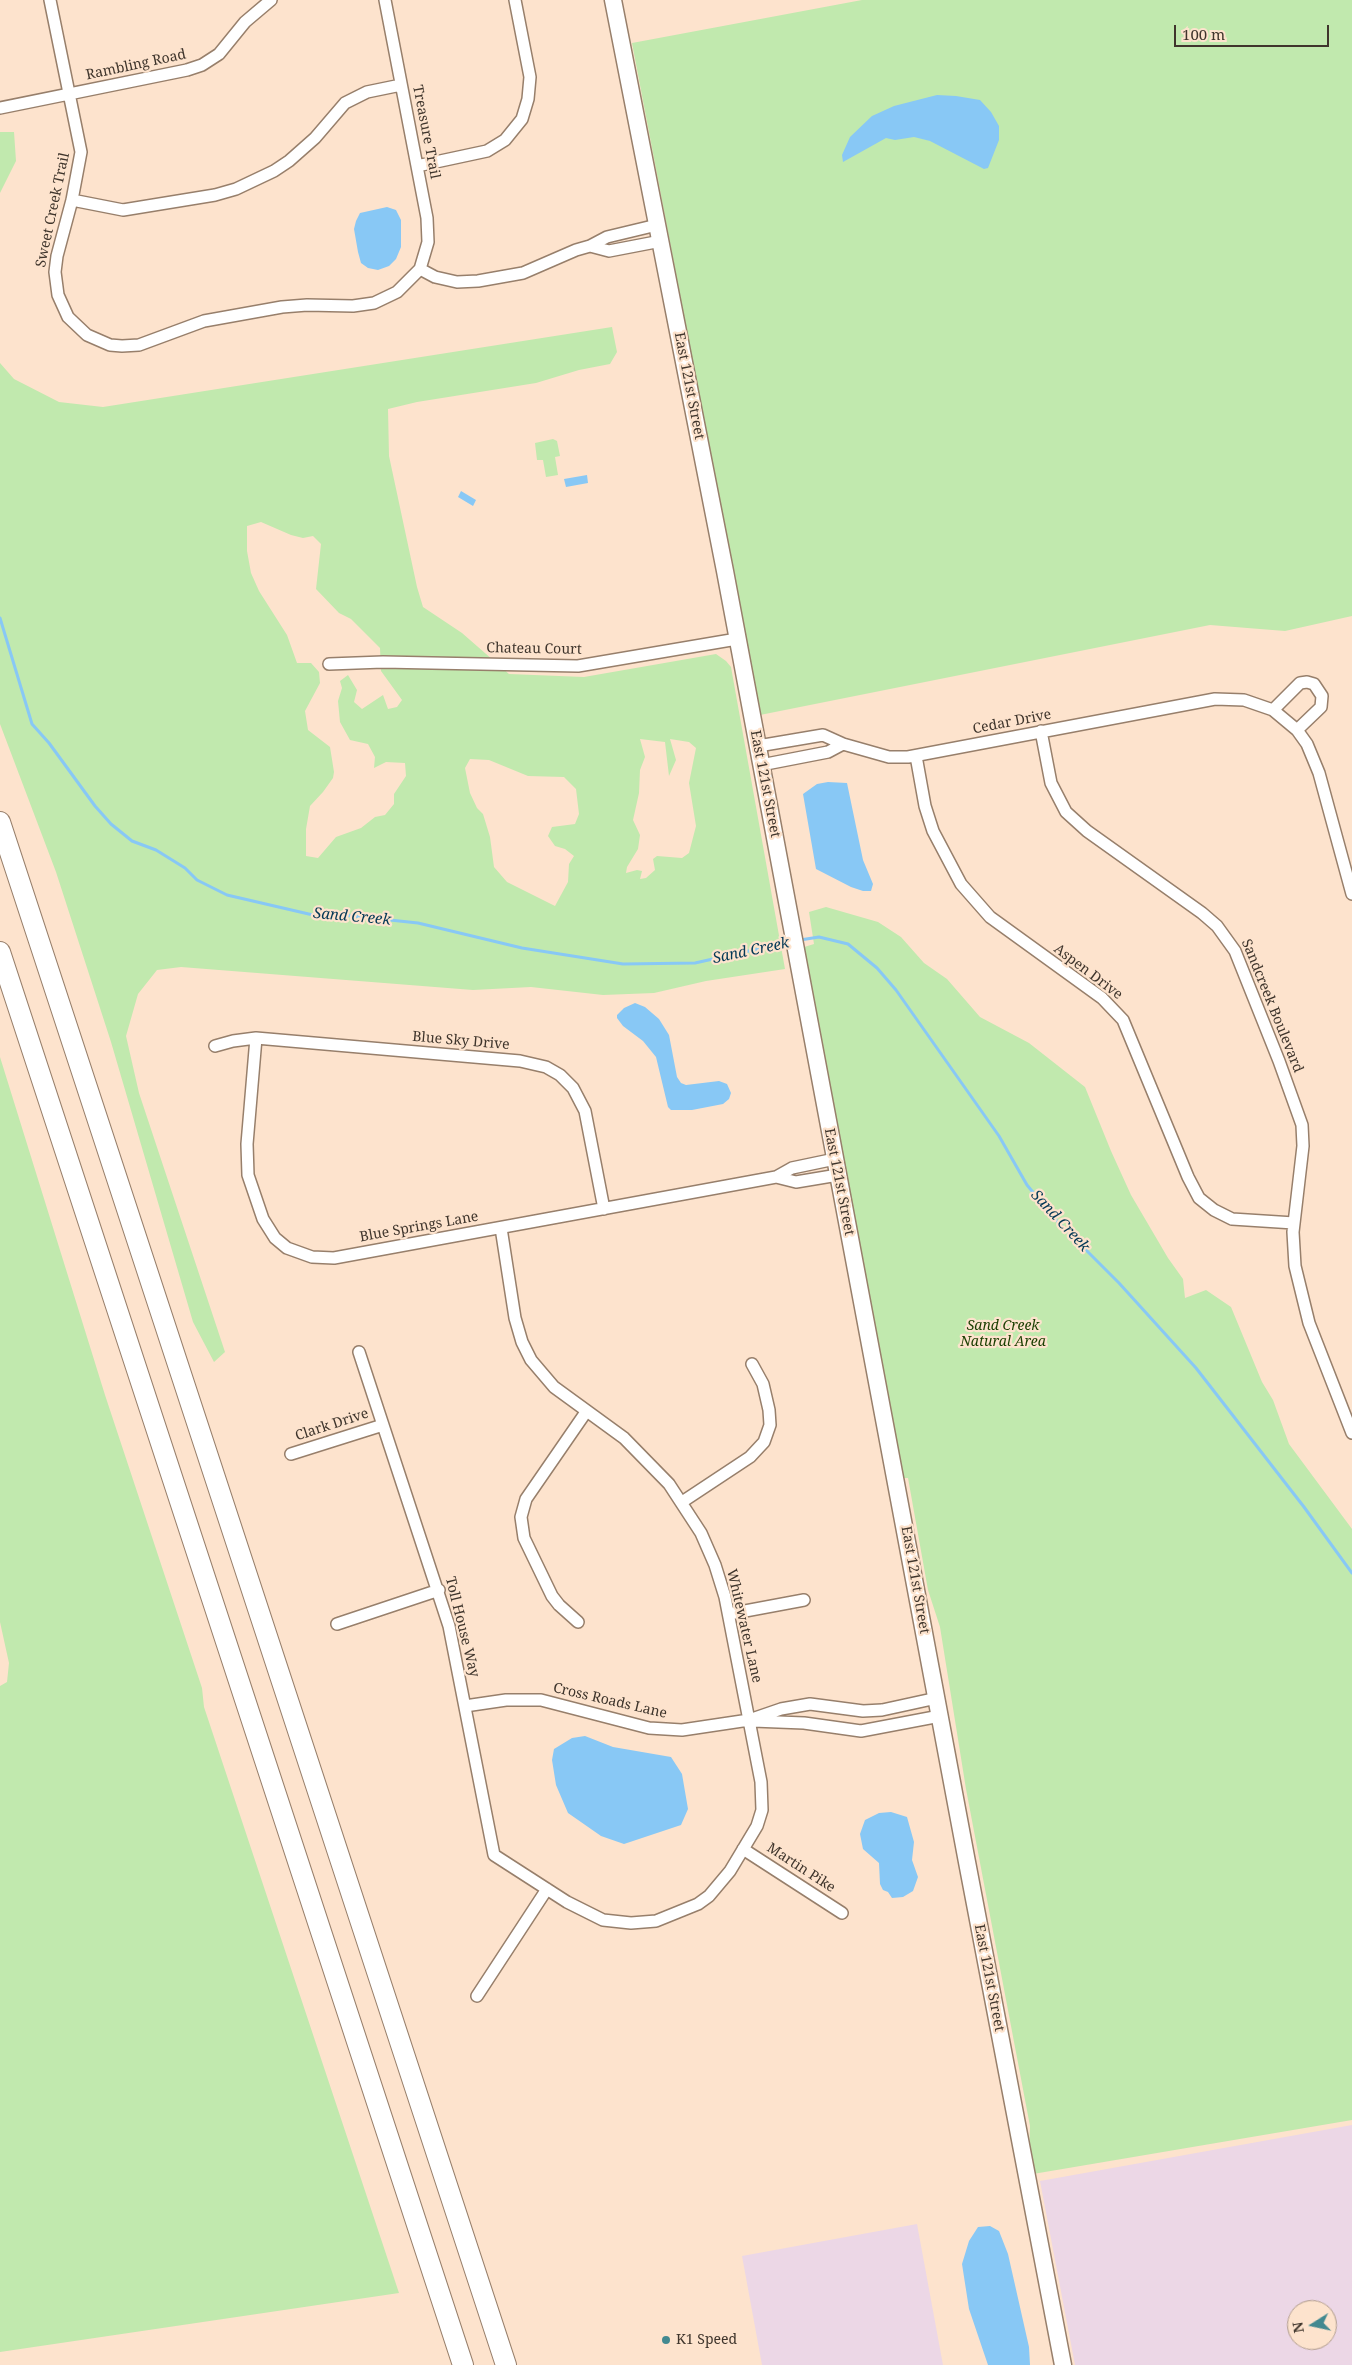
<!DOCTYPE html>
<style>
body{margin:0}
#map{position:relative;width:1352px;height:2365px;overflow:hidden;background:#fde3cd;font-family:"Noto Serif",serif}
canvas{display:block}
.north{position:absolute;left:1287px;top:2300px;width:50px;height:50px;box-sizing:border-box;background:#fde3cd;border:1px solid #b19d8d;border-radius:50%;rotate:260deg;font-size:14px;font-weight:700;line-height:20px;text-align:center;color:#3f352c}
.north::after{content:'';display:block;margin:auto;width:18px;height:22px;background:#428990;clip-path:polygon(50% 0,100% 100%,50% 72%,0 100%)}
.scale{position:absolute;left:1174px;top:25px;width:155px;height:22px;box-sizing:border-box;border:2px solid #3f352c;border-top:0;padding-left:6px;font-size:15px;line-height:18px;white-space:nowrap;color:#3f352c;-webkit-text-stroke:4px #fde3cd;paint-order:stroke}
</style>
<div id="map">
<canvas width="1352" height="2365"></canvas>
<div class="north">N</div>
<div class="scale">100 m</div>
</div>
<script>
const ctx = document.querySelector('canvas').getContext('2d');
ctx.lineJoin = 'round';
function fill(path, color) { ctx.fillStyle = color; ctx.fill(path, 'evenodd'); }
const poly = rows => new Path2D(rows.map(r => 'M' + r).join(''));
function trace(path, color, width, dash) { ctx.strokeStyle = color; ctx.lineWidth = width; ctx.lineCap = dash ? 'butt' : 'round'; ctx.setLineDash(dash || []); ctx.stroke(path); }
function write(font, color, halo, rows, align = 'center') {
  ctx.font = font + ' "Noto Serif",serif'; ctx.lineWidth = 4.5; ctx.setLineDash([]); ctx.textBaseline = 'middle'; ctx.strokeStyle = halo; ctx.fillStyle = color; for (const [text, x, y, turn = 0] of rows) {
    ctx.save(); ctx.translate(x, y); ctx.rotate((+turn || 0) * Math.PI / 180); ctx.textAlign = isNaN(turn) ? turn : align; if (halo) ctx.strokeText(text, 0, 0); ctx.fillText(text, 0, 0); ctx.restore();
  }
}
const industrial = poly([
 [1352,2125,1352,2365,1075,2365,1040,2181],
 [1297,2310,1327,2310,1327,2340,1297,2340],
 [917,2224,943,2365,762,2365,742,2256]
]);
const green = poly([
 [862,0,1352,0,1352,616,1285,631,1210,625,760,715,632,43],
 [0,132,14,132,16,161,0,193],
 [612,327,617,352,610,364,579,370,536,383,417,402,388,409,389,456,417,587,423,607,462,633,509,674,584,677,716,654,726,661,731,667,785,969,706,981,654,993,603,995,531,987,473,990,181,967,157,970,138,994,126,1036,139,1093,225,1352,214,1362,193,1322,111,1042,56,872,0,724,0,363,14,379,59,402,103,407],
 [261,522,291,535,303,538,313,536,321,544,316,589,339,613,351,619,380,648,381,671,402,700,397,707,388,709,383,695,362,709,354,702,357,690,348,675,340,681,342,688,338,701,340,722,350,740,368,744,375,757,374,768,386,762,405,763,406,776,394,794,394,804,385,815,375,817,361,828,336,837,318,858,306,856,306,829,310,806,323,792,333,778,334,772,330,747,308,730,305,711,320,683,319,672,311,663,297,663,287,635,259,591,251,573,247,551,247,526],
 [640,739,665,742,669,776,676,760,670,739,689,742,696,748,689,783,696,826,689,853,682,858,657,856,653,859,655,870,646,878,640,879,642,871,637,870,626,873,627,867,638,849,640,835,633,820,639,793,640,770,645,757],
 [470,759,489,760,528,776,564,777,576,789,579,814,575,824,552,827,548,836,555,846,565,849,574,856,569,864,568,882,555,906,507,882,494,867,490,837,483,814,477,808,470,793,465,768],
 [553,439,557,441,560,456,555,457,558,475,546,477,543,460,537,460,535,443],
 [826,907,878,922,901,937,924,963,947,979,980,1017,1029,1043,1085,1087,1111,1151,1131,1195,1168,1258,1183,1279,1185,1298,1206,1290,1231,1307,1262,1382,1273,1400,1289,1444,1352,1529,1352,2120,1033,2174,1029,2160,1030,2126,966,1789,940,1627,928,1590,908,1478,902,1478,801,948,814,944,809,912],
 [0,1057,105,1395,202,1688,204,1707,399,2293,0,2352,0,1686,7,1682,9,1663,0,1622]
]);
const water = poly([
 [937,95,956,96,980,100,991,112,999,126,999,140,988,168,984,169,930,141,914,137,895,140,886,138,843,162,842,155,850,137,872,116,894,106],
 [387,207,396,210,401,220,401,247,396,259,389,266,378,270,368,268,361,263,358,252,354,229,356,221,360,213],
 [587,475,588,483,566,487,564,479],
 [461,491,476,500,473,506,458,497],
 [828,782,847,783,863,860,873,884,871,891,863,891,851,887,816,869,803,794,817,784],
 [635,1003,645,1007,659,1019,669,1035,677,1077,681,1083,686,1085,719,1081,727,1084,731,1093,729,1099,723,1104,692,1110,671,1110,668,1107,656,1057,643,1041,623,1026,617,1018,617,1015,624,1008],
 [585,1736,613,1747,671,1757,682,1774,688,1809,681,1825,624,1844,601,1836,568,1813,556,1785,552,1760,554,1749,572,1738],
 [891,1812,907,1817,914,1842,912,1860,918,1877,913,1891,903,1897,892,1898,888,1892,883,1890,880,1884,879,1863,863,1849,860,1834,865,1820,879,1813],
 [990,2226,999,2231,1008,2254,1029,2347,1030,2365,988,2365,969,2309,962,2264,969,2241,978,2227]
]);
const stream = poly([
 [0,618,32,724,49,743,95,806,111,824,132,841,156,850,185,868,197,880,227,895,313,915,343,915,418,923,522,948,623,964,695,963,789,942],
 [800,940,819,937,848,944,877,968,896,990,999,1136,1027,1185,1056,1220,1119,1283,1196,1368,1304,1507,1352,1573]
]);
const street = poly([
 [50,0,81,152,72,200,57,256,55,272,58,295,68,317,87,335,110,345,122,346,139,345,204,321,282,307,307,305,353,306,374,303,397,292,420,269,428,242,427,218,385,0],
 [0,108,187,70,202,65,219,54,245,22,271,0],
 [417,166,487,151,505,140,522,119,528,99,530,77,515,0],
 [72,200,123,210,215,195,236,189,274,171,289,161,315,138,345,103,367,92,401,85],
 [590,246,609,251,661,241],
 [420,269,435,277,457,282,478,281,523,273,576,250,590,246,607,237,657,225],
 [329,664,383,662,578,666,737,639],
 [1273,710,1300,683,1307,682,1314,684,1322,696,1321,707,1297,730],
 [1041,731,1051,783,1066,812,1087,831,1202,913,1217,926,1235,951,1279,1061,1302,1125,1303,1146,1293,1232,1295,1266,1309,1323,1352,1433],
 [758,746,823,735,843,744,889,757,908,757,1215,699,1244,700,1273,710,1297,730,1307,744,1319,773,1352,894],
 [916,756,925,806,933,831,961,884,990,917,1102,998,1123,1020,1188,1177,1199,1198,1214,1210,1232,1219,1294,1223],
 [761,765,828,752,843,744],
 [256,1038,247,1144,248,1175,263,1219,275,1238,287,1248,312,1257,334,1258,776,1177,792,1168,835,1159],
 [215,1046,233,1041,256,1038,520,1061,546,1067,560,1075,573,1088,585,1111,604,1209],
 [776,1177,796,1182,838,1175],
 [359,1352,449,1626,494,1855,567,1902,603,1920,631,1923,656,1921,698,1904,709,1896,730,1871,757,1826,762,1810,761,1782,725,1597,715,1565,701,1533,669,1484,624,1438,554,1387,531,1360,522,1342,515,1318,501,1228],
 [291,1454,383,1425],
 [682,1502,750,1457,764,1442,770,1425,769,1410,763,1384,752,1364],
 [729,1614,804,1600],
 [578,1622,559,1605,552,1596,524,1538,521,1517,526,1499,586,1412],
 [337,1624,439,1590],
 [465,1706,506,1700,541,1700,649,1728,682,1730,749,1720,781,1709,810,1704,863,1711,882,1710,937,1698],
 [753,1721,804,1723,861,1731,940,1716],
 [743,1849,842,1913],
 [477,1996,547,1889]
]);
const secondary = poly([
 [613,0,725,571,967,1862,1063,2365]
]);
const highway = poly([
 [0,822,506,2365],
 [0,952,463,2365]
]);
const markers = [
 [666,2340,5,"#428990"]
];
const streetNames = [
 ["Rambling Road",136,65,-12],
 ["Treasure Trail",426,132,79],
 ["Sweet Creek Trail",53,210,-78],
 ["East 121st Street",689,386,79],
 ["Chateau Court",534,649,1],
 ["Cedar Drive",1012,722,-11],
 ["East 121st Street",765,784,79],
 ["Aspen Drive",1088,972,37],
 ["Sandcreek Boulevard",1272,1006,68],
 ["Blue Sky Drive",461,1041,5],
 ["East 121st Street",839,1182,79],
 ["Blue Springs Lane",419,1227,-10],
 ["Clark Drive",332,1425,-18],
 ["East 121st Street",915,1580,80],
 ["Whitewater Lane",744,1626,77],
 ["Toll House Way",462,1627,76],
 ["Cross Roads Lane",610,1701,13],
 ["Martin Pike",801,1868,33],
 ["East 121st Street",989,1978,79]
];
const parkNames = [
 ["Sand Creek",1003,1326],
 ["Natural Area",1003,1342]
];
const poiNames = [
 ["K1 Speed",676,2340]
];
const waterNames = [
 ["Sand Creek",352,917,5],
 ["Sand Creek",751,951,-12],
 ["Sand Creek",1060,1221,47]
];
fill(industrial, '#ecd7e6');
fill(green, '#c1e9ae');
fill(water, '#88c8f5');
trace(stream, '#88c8f5', 3);
trace(street, '#977f6b', 14);
trace(secondary, '#977f6b', 19);
trace(highway, '#977f6b', 22);
trace(street, '#fff', 11);
trace(secondary, '#fff', 16);
trace(highway, '#fff', 20);
for (const [x, y, r, color] of markers) { const dot = new Path2D(); dot.arc(x, y, r, 0, 2 * Math.PI); ctx.fillStyle = color; ctx.fill(dot); trace(dot, '#fde3cd', 2); }
write('14px', '#3f352c', '#fde3cd', streetNames);
write('italic 14px', '#1a3e00', '#fde3cd', parkNames);
write('14px', '#3f352c', '#fde3cd', poiNames, 'left');
write('italic 15px', '#033856', '#fde3cd', waterNames);
</script>
